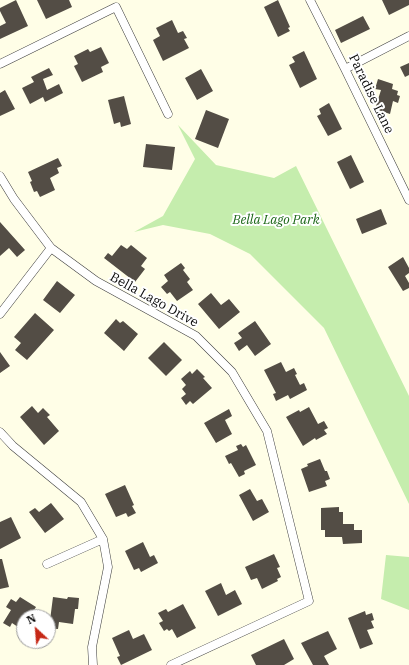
<!DOCTYPE html>
<style>
body{margin:0}
#map{position:relative;width:409px;height:665px;overflow:hidden;background:#fffee7;font-family:"IBM Plex Serif",serif}
canvas{display:block}
.north{position:absolute;left:16px;top:609px;width:40px;height:40px;box-sizing:border-box;background:#fff;border:1px solid #9d9d9d;border-radius:50%;rotate:334deg;font-size:11px;font-weight:700;line-height:16px;text-align:center;color:#0a0a0a}
.north::after{content:'';display:block;margin:auto;width:14px;height:18px;background:#c62816;clip-path:polygon(50% 0,100% 100%,50% 72%,0 100%)}
</style>
<div id="map">
<canvas width="409" height="665"></canvas>
<div class="north">N</div>
</div>
<script>
const ctx = document.querySelector('canvas').getContext('2d');
ctx.lineJoin = 'round';
function fill(path, color) { ctx.fillStyle = color; ctx.fill(path, 'evenodd'); }
const poly = rows => new Path2D(rows.map(r => 'M' + r).join(''));
function trace(path, color, width, dash) { ctx.strokeStyle = color; ctx.lineWidth = width; ctx.lineCap = dash ? 'butt' : 'round'; ctx.setLineDash(dash || []); ctx.stroke(path); }
function write(font, color, halo, rows, align = 'center') {
  ctx.font = font + ' "IBM Plex Serif",serif'; ctx.lineWidth = 4; ctx.setLineDash([]); ctx.textBaseline = 'middle'; ctx.strokeStyle = halo; ctx.fillStyle = color; for (const [text, x, y, turn = 0] of rows) {
    ctx.save(); ctx.translate(x, y); ctx.rotate((+turn || 0) * Math.PI / 180); ctx.textAlign = isNaN(turn) ? turn : align; if (halo) ctx.strokeText(text, 0, 0); ctx.fillText(text, 0, 0); ctx.restore();
  }
}
const green = poly([
 [178,125,216,165,274,178,296,166,409,396,409,504,324,328,250,254,210,234,163,225,134,232,163,216,195,159],
 [386,555,409,557,409,610,381,599]
]);
const building = poly([
 [16,0,28,26,0,39,0,26,6,23,0,11,0,8],
 [37,0,69,0,72,7,46,19],
 [278,0,290,27,288,28,290,31,278,37,264,7],
 [382,0,409,0,409,5,389,15],
 [363,16,370,29,341,43,335,30],
 [172,20,178,33,183,31,187,38,184,39,189,48,163,61,153,40,160,36,156,28],
 [101,47,109,63,101,67,103,72,82,82,74,66,78,64,74,56,88,49,90,52],
 [304,51,317,79,300,88,289,65,295,62,292,57],
 [409,63,409,75,405,77,400,67],
 [49,68,53,75,43,79,47,90,59,84,63,93,45,102,43,97,30,104,22,88,34,82,31,77],
 [201,69,213,91,197,100,185,78],
 [378,79,393,84,392,89,398,91,397,95,400,96,398,103,393,101,390,114,375,109,381,90,375,89],
 [5,90,15,109,0,116,0,93],
 [124,96,131,124,121,127,120,122,114,124,108,100],
 [329,103,342,129,328,136,317,116,321,114,319,109],
 [206,110,229,119,218,148,195,139],
 [146,144,175,147,172,170,143,167],
 [351,155,364,182,350,189,337,162],
 [58,158,62,166,57,168,59,173,50,178,55,190,40,197,37,191,34,192,30,182,32,181,28,172],
 [381,209,387,224,362,234,356,219],
 [0,222,25,250,17,257,9,248,0,256],
 [121,245,127,249,131,245,147,258,141,266,145,269,135,282,104,258,108,253,112,256],
 [403,257,409,268,409,273,405,276,409,283,409,288,403,291,388,267],
 [181,263,185,268,183,270,190,279,187,282,193,290,177,301,170,292,167,294,161,287,168,281,164,275],
 [57,281,75,295,60,313,43,300],
 [211,293,221,305,229,299,240,312,219,329,198,304],
 [35,313,54,330,27,360,15,350,21,343,14,337],
 [116,319,120,323,123,321,138,334,124,351,104,333],
 [255,321,271,344,255,356,247,345,239,351,234,343,242,338,238,333],
 [164,342,182,360,166,376,148,358],
 [0,352,10,366,0,373],
 [281,362,286,372,294,368,297,374,295,375,300,385,304,383,307,390,290,399,288,395,276,401,273,394,276,393,264,370],
 [197,369,205,377,203,378,212,388,193,404,190,401,186,405,181,398,186,394,182,389,186,385,181,379,190,371,192,374],
 [32,406,38,413,43,408,50,415,47,417,59,431,44,445,20,417],
 [309,407,318,424,324,421,328,428,324,430,327,434,316,440,315,438,303,446,286,417,299,410,300,412],
 [229,409,232,416,225,420,232,434,216,443,204,423],
 [241,444,243,447,246,445,256,465,244,471,245,474,239,477,231,463,229,464,225,456,238,450,236,446],
 [320,459,325,471,327,471,330,479,325,481,327,486,309,492,301,469,308,466,307,464],
 [125,485,134,505,132,506,136,513,128,517,126,513,116,517,105,494],
 [250,489,257,501,262,499,269,512,253,521,239,495],
 [51,503,64,519,45,533,29,512,35,508,39,512],
 [339,507,339,512,343,512,343,524,354,524,354,530,362,530,362,543,343,544,342,537,325,537,325,530,321,530,321,508],
 [11,517,21,538,0,549,0,522],
 [143,542,150,557,154,555,158,563,141,572,139,568,134,570,125,551],
 [274,554,280,567,277,568,281,577,277,579,278,581,262,589,257,578,251,580,245,567],
 [0,559,2,559,9,587,0,589],
 [221,583,226,595,235,590,242,604,218,616,205,591],
 [20,597,36,607,33,612,42,617,24,617,24,631,12,623,10,627,3,623,11,610,6,607,11,599,16,602],
 [53,597,67,599,68,597,79,598,78,609,75,609,73,624,59,622,58,629,49,628],
 [183,604,196,628,177,638,172,629,169,631,167,629,164,631,159,623,163,621,158,613,166,609,168,612],
 [365,611,366,615,372,613,374,620,371,621,374,628,367,630,373,644,360,649,348,618],
 [129,630,133,639,144,634,152,650,121,665,117,657,120,656,112,638],
 [328,631,337,649,324,656,329,665,313,665,301,643],
 [284,639,294,659,284,665,256,665,251,655]
]);
const minor = poly([
 [310,0,345,69,409,200],
 [0,64,116,7,168,114],
 [345,69,409,36],
 [0,176,14,199,51,248,96,281,196,336,232,372,267,431,309,601,171,665],
 [0,314,51,248],
 [0,432,13,446,81,502,103,539,108,567,92,647,93,665],
 [47,564,103,539]
]);
const streetNames = [
 ["Paradise Lane",371,94,64],
 ["Bella Lago Drive",154,300,29]
];
const parkNames = [
 ["Bella Lago Park",276,220]
];
fill(green, '#c5edad');
fill(building, '#534d45');
trace(minor, '#3d3d3d', 9);
trace(minor, '#fff', 8);
write('13px', '#0a0a0a', '#fff', streetNames);
write('italic 13px', '#1a6616', '#fff', parkNames);
</script>
